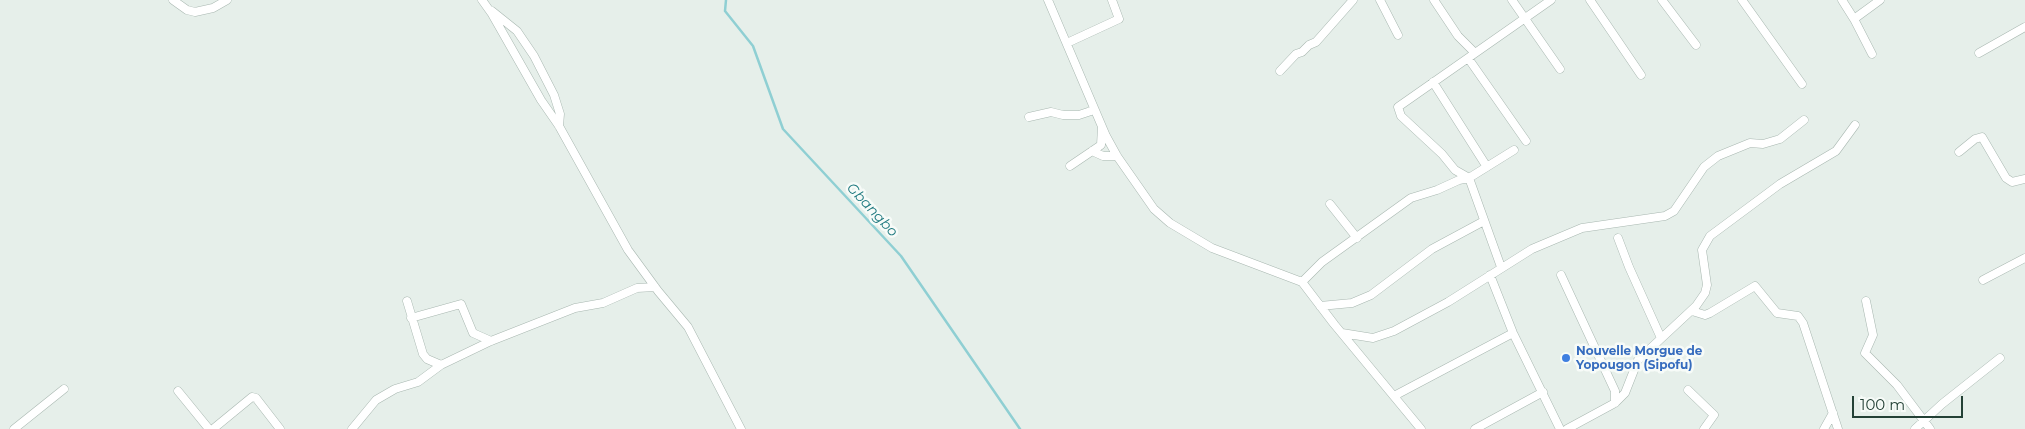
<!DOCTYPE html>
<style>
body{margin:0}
#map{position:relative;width:2025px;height:429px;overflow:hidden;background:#e6efea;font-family:Montserrat,sans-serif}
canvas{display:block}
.scale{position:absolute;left:1852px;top:396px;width:111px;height:22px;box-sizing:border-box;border:2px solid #244136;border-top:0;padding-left:6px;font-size:15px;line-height:18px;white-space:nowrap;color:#244136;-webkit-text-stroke:4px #f7fbf8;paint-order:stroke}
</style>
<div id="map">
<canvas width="2025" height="429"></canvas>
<div class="scale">100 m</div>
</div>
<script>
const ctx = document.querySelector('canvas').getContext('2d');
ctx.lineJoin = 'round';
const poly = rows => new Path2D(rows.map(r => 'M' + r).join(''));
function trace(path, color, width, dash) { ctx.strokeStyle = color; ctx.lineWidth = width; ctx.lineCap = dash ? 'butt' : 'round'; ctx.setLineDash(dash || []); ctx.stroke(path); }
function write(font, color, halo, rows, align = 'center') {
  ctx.font = font + ' Montserrat,sans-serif'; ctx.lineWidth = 5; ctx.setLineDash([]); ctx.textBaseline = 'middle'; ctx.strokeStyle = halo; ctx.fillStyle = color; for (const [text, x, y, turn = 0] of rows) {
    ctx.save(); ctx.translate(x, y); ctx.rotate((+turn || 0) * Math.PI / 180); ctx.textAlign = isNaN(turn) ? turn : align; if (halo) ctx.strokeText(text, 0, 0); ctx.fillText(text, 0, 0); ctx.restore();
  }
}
const stream = poly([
 [726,0,725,11,753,46,783,129,901,256,1020,429]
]);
const minor = poly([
 [173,0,187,10,195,12,213,8,227,0],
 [482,0,492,14,541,100,559,126,628,250,658,291,688,327,741,429],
 [1048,0,1106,136,1117,156,1154,209,1170,223,1212,248,1302,282,1334,324,1421,429],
 [1380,0,1398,35],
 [1434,0,1458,36,1475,53],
 [1512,0,1560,69],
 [1590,0,1641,75],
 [1662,0,1696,45],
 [1742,0,1802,84],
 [1842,0,1854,19,1880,0],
 [492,11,517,31,534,56,554,95,560,114,559,126],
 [1854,19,1872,54],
 [1067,43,1119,19,1112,0],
 [1979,53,2025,27],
 [1468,58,1526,141],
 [1280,71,1296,54,1302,52,1309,45,1316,42,1353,0],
 [1433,82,1487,167],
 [1029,117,1051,112,1063,115,1079,115,1094,110],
 [1092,151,1103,156,1117,156],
 [1959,152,1975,139,1982,137,2006,178,2012,182,2025,179],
 [1070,166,1101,145,1102,127],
 [1469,178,1455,170,1442,154,1401,116,1398,107,1551,0],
 [1330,204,1357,238],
 [1618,238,1629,267,1661,338],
 [1501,267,1469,178,1514,150],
 [1490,275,1513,333,1560,429],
 [1561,275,1615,391,1615,403],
 [1983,280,2025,258],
 [1302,282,1322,262,1411,198,1437,190,1459,180,1469,178],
 [407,301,423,354,427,359,441,365],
 [1866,301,1873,335,1865,353,1897,385,1930,429],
 [1320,306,1352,303,1371,295,1432,249,1484,221],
 [1692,311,1705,315,1710,313,1755,286,1777,313,1798,316,1803,323,1838,429],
 [411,318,461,304,473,333,491,341],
 [1342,333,1373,338,1394,331,1448,302,1532,249,1582,228,1665,216,1674,211,1704,167,1718,156,1750,143,1763,144,1780,139,1804,120],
 [1688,390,1714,415,1704,429],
 [178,391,209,429],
 [1394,396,1513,333],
 [14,429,64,389],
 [213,429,252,397,256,398,280,429],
 [352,429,376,400,395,389,418,382,441,365,491,341,575,308,603,303,637,288,655,287],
 [1475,429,1543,392],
 [1567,429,1615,403,1625,393,1638,360,1696,306,1705,293,1707,285,1702,250,1710,236,1780,184,1836,151,1855,125],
 [1824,429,1833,413],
 [1915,429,1942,404,2000,358]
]);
const markers = [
 [1566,358,5,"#3f7fe0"]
];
const shopNames = [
 ["Nouvelle Morgue de",1576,351],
 ["Yopougon (Sipofu)",1576,365]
];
const waterNames = [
 ["Gbangbo",872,210,47]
];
trace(stream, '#8fcfd3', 2.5);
trace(minor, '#a8b7b0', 9);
trace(minor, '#fff', 8);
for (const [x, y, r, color] of markers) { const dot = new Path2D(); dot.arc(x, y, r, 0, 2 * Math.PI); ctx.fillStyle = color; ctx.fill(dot); trace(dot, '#f7fbf8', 2); }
write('bold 12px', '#366cbe', '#f7fbf8', shopNames, 'left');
write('italic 14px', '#1d787e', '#f7fbf8', waterNames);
</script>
